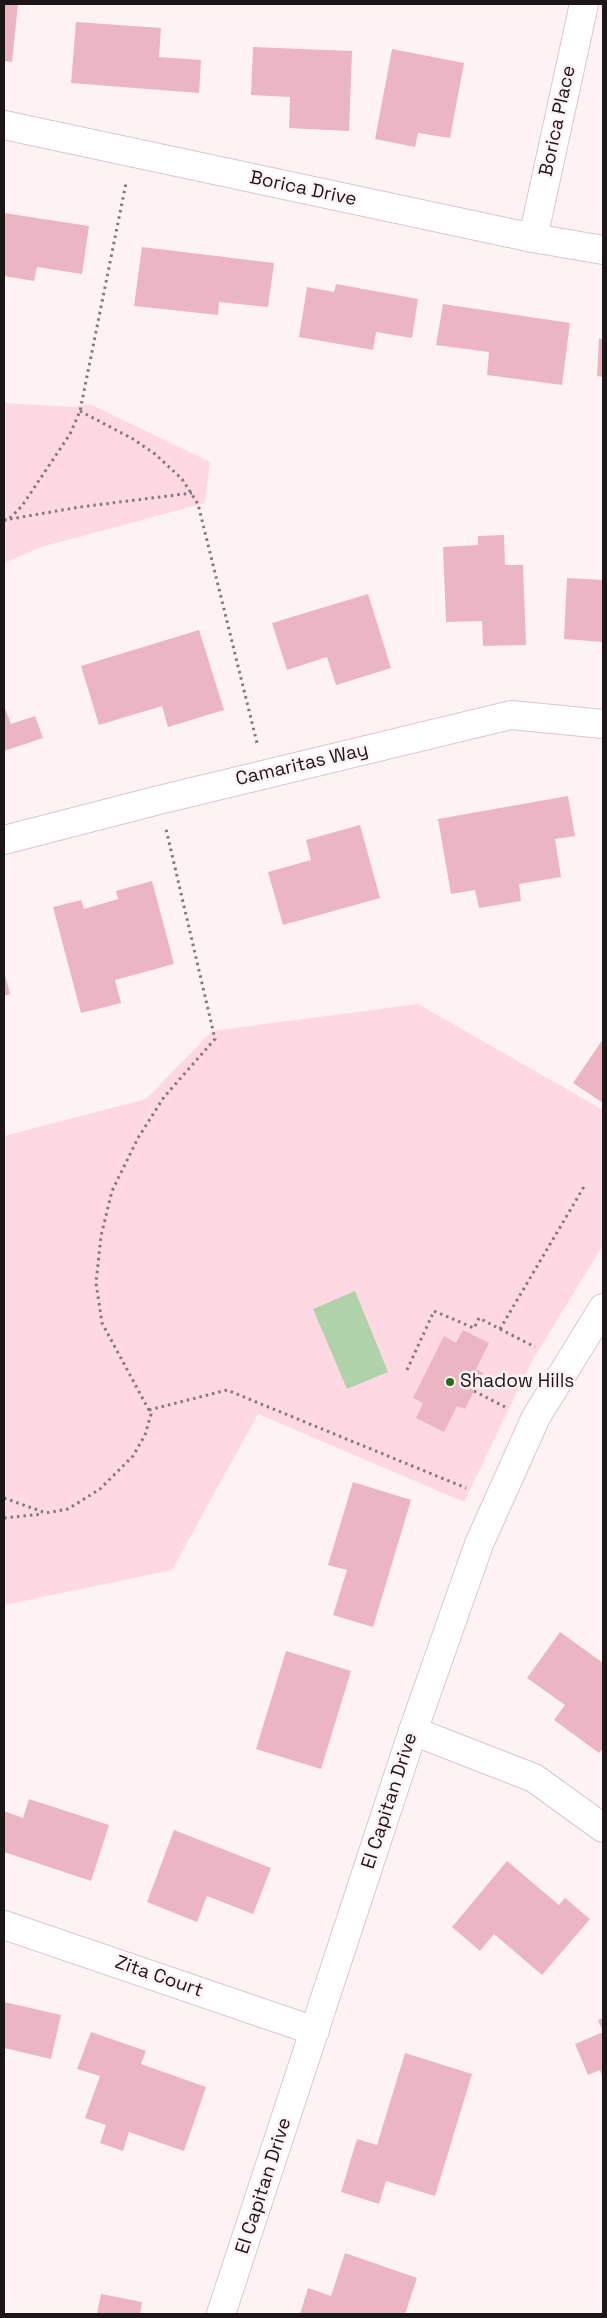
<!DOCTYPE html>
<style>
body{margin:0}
#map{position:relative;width:607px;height:2318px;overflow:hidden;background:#fff2f5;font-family:"Space Grotesk",sans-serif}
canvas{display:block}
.frame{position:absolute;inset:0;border:5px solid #1d1618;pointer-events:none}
</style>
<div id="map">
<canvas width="607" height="2318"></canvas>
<div class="frame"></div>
</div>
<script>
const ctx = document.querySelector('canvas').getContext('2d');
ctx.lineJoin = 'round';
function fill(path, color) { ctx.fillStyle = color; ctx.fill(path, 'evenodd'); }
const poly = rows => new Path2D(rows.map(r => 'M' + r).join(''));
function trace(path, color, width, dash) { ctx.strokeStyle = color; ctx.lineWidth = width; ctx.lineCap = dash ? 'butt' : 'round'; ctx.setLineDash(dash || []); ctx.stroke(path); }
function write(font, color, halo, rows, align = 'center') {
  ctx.font = font + ' "Space Grotesk",sans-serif'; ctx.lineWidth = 5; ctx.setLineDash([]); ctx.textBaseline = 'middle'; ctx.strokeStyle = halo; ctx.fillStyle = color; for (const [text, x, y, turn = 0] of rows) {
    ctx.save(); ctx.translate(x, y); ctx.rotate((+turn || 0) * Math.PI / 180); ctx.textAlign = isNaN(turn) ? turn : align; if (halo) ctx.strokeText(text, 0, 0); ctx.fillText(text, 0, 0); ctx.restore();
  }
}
const green = poly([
 [4,403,75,407,90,404,210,462,205,503,41,547,4,563],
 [418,1004,603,1110,603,1245,532,1361,464,1502,258,1414,172,1570,4,1605,4,1136,146,1099,212,1031]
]);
const water = poly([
 [355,1291,388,1372,347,1389,313,1309]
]);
const building = poly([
 [4,4,18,4,12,62,4,61],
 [76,22,161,28,159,57,201,60,199,93,71,83],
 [253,47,352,51,349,131,289,128,290,97,251,95],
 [392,49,464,63,450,138,418,133,415,147,375,139],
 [4,213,89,226,82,274,37,267,34,281,4,276],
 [142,247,274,263,268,307,219,302,218,315,134,306],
 [336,284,418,299,412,338,376,332,373,350,299,337,307,287,334,292],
 [443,304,570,323,562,385,487,375,489,352,436,345],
 [599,339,603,339,603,377,597,376],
 [504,535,505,565,523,565,526,645,483,646,482,621,446,622,443,547,478,545,478,536],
 [567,578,603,580,603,642,564,639],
 [368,594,391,668,336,685,327,657,287,670,272,623],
 [199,630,224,710,168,727,162,706,99,725,81,666],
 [4,706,11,724,35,716,43,738,4,751],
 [568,796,575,836,555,839,561,877,519,884,521,901,479,908,475,890,451,894,438,819],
 [360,825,380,898,283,925,268,872,311,860,306,840],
 [152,881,174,964,115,980,121,1003,81,1013,53,907,81,900,84,909,118,899,116,891],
 [4,971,10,994,4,996],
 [603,1039,603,1103,573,1083],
 [463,1330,489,1343,476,1369,483,1373,465,1409,457,1406,444,1432,416,1418,423,1403,413,1398,444,1336,456,1343],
 [353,1482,411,1500,373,1627,333,1615,347,1570,328,1565],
 [560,1632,603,1663,603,1748,599,1753,554,1720,565,1705,527,1678],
 [286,1651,351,1671,321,1769,256,1749],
 [29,1799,109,1825,91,1881,4,1852,4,1811,23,1818],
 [174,1830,271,1868,253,1914,207,1896,197,1922,147,1902],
 [507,1861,559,1905,565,1898,590,1919,542,1975,494,1934,480,1951,452,1927],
 [4,2002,61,2015,51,2059,4,2048],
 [603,2018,603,2078,600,2070,588,2075,575,2044,603,2032,598,2020],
 [91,2032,146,2051,141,2064,206,2087,184,2151,129,2132,123,2151,100,2143,106,2125,85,2118,100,2076,77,2069],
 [405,2053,472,2074,435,2196,386,2181,379,2204,341,2192,357,2139,377,2145],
 [345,2253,417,2278,405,2314,300,2314,308,2288,331,2296],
 [101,2294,142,2302,140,2314,97,2314]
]);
const path = poly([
 [80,411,133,439,155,454,182,479,198,504,257,743],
 [10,519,80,507,192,493],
 [4,520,8,520,22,506,70,434,80,411,126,183],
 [500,1329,535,1347],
 [407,1370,434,1311,474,1328,479,1318,500,1329,585,1185],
 [474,1391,505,1407],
 [149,1410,227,1390,466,1488],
 [4,1498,46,1513,68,1509,100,1489,133,1456,145,1435,151,1414,102,1323,96,1283,101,1236,112,1191,138,1138,164,1097,215,1039,166,829],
 [4,1518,43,1514]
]);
const street = poly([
 [4,125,533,238,603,250],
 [533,238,584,4],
 [4,840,159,800,511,715,603,724],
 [413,1731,534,1778,603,1828],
 [4,1925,315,2031]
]);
const secondary = poly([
 [221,2314,413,1731,479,1544,536,1417,603,1308]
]);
const markers = [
 [450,1382,5,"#236f14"]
];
const streetNames = [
 ["Borica Place",558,121,-78],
 ["Borica Drive",303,189,12],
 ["Camaritas Way",302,765,-13],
 ["El Capitan Drive",390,1801,-72],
 ["Zita Court",159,1977,19],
 ["El Capitan Drive",264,2186,-72]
];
const poiNames = [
 ["Shadow Hills",460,1382]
];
fill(green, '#fed8e2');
fill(water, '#b0d2aa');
fill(building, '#ebb5c4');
trace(street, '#dbc6cc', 30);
trace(secondary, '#dbc6cc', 30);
trace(path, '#83797c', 3, [2.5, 4]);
trace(street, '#fff', 28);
trace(secondary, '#fff', 28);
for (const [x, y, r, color] of markers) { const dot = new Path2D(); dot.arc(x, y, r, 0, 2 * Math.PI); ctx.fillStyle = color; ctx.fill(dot); trace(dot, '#fff2f5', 2); }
write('19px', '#1d1618', '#fff2f5', streetNames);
write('19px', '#1d1618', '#fff2f5', poiNames, 'left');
</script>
